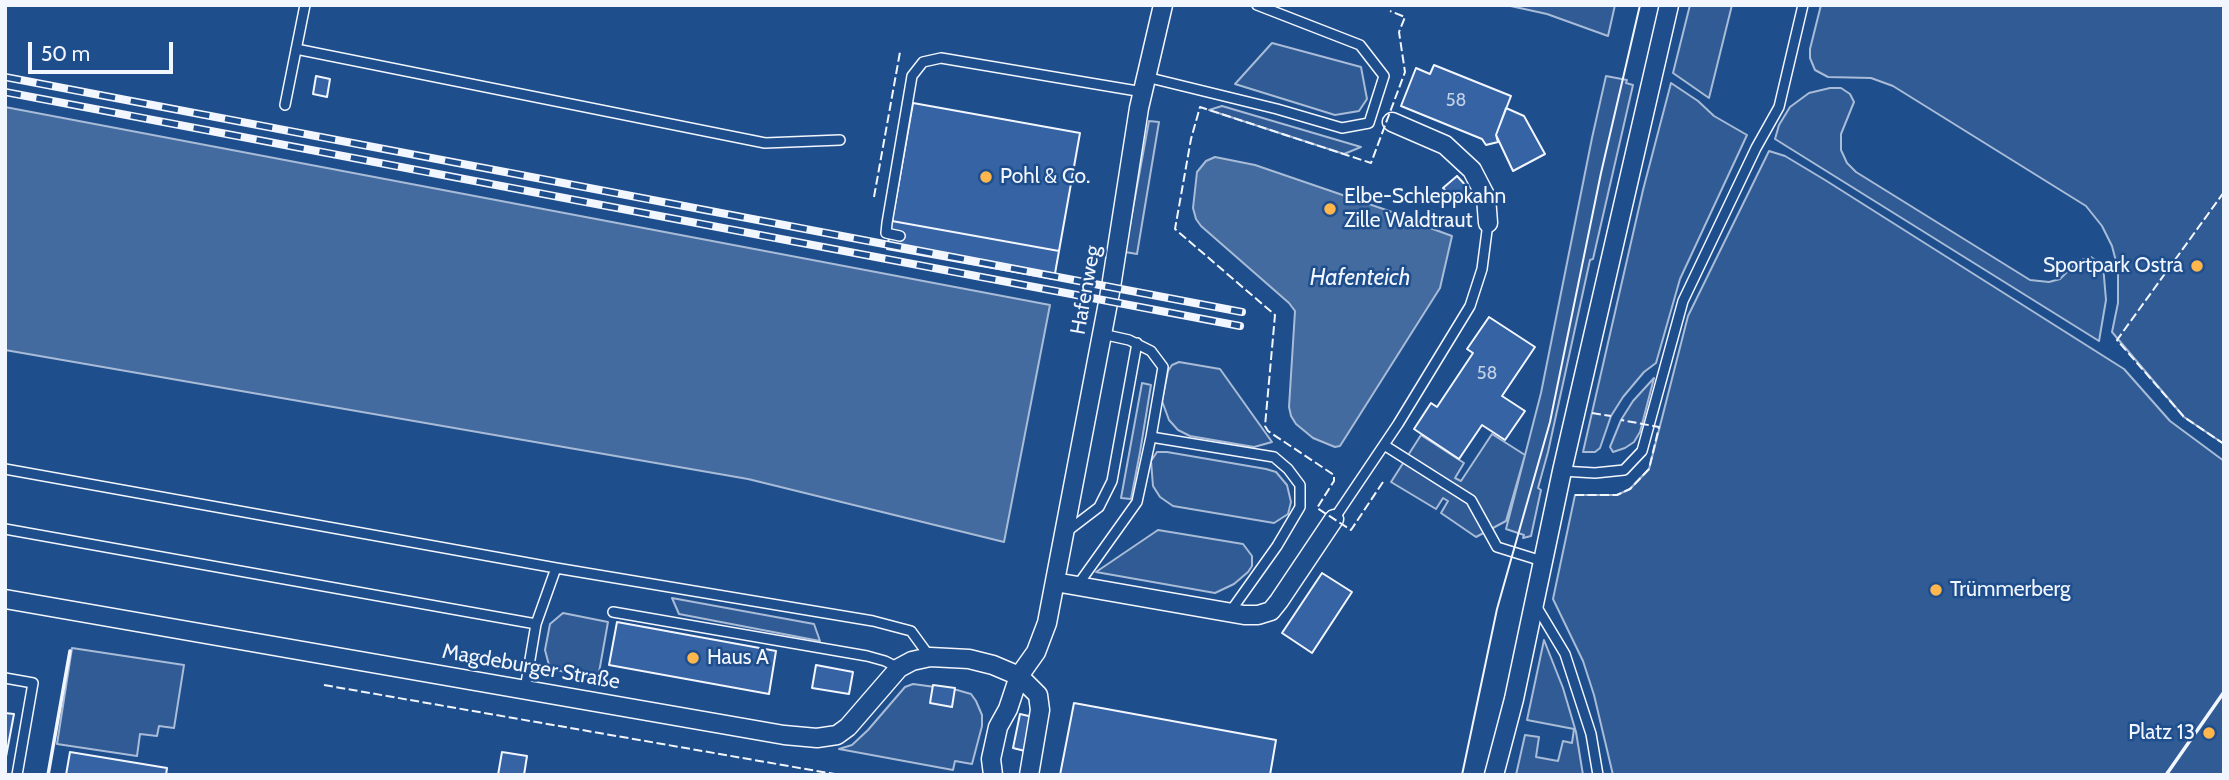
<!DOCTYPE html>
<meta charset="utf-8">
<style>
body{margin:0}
#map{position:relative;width:2229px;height:780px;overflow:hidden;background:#1f4e8c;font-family:Cabin,sans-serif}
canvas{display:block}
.frame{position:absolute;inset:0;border:7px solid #f2f6ff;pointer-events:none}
.scale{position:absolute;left:28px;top:42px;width:145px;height:32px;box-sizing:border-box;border:4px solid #f2f6ff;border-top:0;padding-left:9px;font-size:21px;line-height:24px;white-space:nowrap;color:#f2f6ff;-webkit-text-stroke:5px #1f4e8c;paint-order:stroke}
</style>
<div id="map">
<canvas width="2229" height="780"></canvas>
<div class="frame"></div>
<div class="scale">50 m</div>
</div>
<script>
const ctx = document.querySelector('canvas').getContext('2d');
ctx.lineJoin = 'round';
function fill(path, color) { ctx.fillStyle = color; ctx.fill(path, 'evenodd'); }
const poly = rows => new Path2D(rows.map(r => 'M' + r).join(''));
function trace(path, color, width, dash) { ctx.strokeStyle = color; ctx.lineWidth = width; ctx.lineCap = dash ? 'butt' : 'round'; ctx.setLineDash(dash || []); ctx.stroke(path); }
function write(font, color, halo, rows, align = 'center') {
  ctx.font = font + ' Cabin,sans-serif'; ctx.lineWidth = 5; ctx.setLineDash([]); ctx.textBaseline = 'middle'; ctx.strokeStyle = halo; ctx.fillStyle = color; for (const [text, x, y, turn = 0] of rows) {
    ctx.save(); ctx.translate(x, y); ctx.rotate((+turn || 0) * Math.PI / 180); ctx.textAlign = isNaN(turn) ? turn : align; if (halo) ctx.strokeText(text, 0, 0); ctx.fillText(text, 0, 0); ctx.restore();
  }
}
const built = poly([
 [1506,5,1615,5,1608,36,1547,14,1506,5],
 [1690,5,1732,5,1709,98,1673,73,1690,5],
 [1821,5,2224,5,2224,444,2184,417,2112,332,2118,303,2118,269,2112,246,2102,226,2086,206,1893,86,1871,78,1828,77,1815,70,1810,58,1810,49,1821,5],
 [1272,43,1361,67,1367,99,1359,111,1335,115,1235,84,1272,43],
 [1606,76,1627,80,1626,83,1633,85,1593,259,1590,260,1548,452,1538,488,1541,490,1531,536,1523,538,1524,535,1506,529,1541,393,1592,138,1606,76],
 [1671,83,1698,101,1714,116,1747,135,1680,279,1656,363,1644,372,1623,397,1611,416,1600,448,1595,452,1583,452,1643,190,1671,83],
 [1830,88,1841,88,1850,94,1854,102,1841,134,1841,150,1847,163,1856,172,2030,280,2049,282,2060,279,2078,261,2091,257,2103,265,2106,300,2099,341,1775,139,1779,125,1790,107,1809,93,1830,88],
 [1222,106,1361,147,1344,154,1209,110,1222,106],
 [1149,121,1159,122,1137,254,1125,252,1149,121],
 [1769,151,1785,156,1825,180,2124,369,2170,421,2224,461,2224,775,1613,775,1594,695,1583,661,1553,599,1575,495,1617,495,1630,489,1649,469,1688,316,1769,151],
 [1179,362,1220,369,1272,442,1254,447,1190,436,1178,430,1169,420,1162,401,1168,371,1172,365,1179,362],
 [1654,378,1640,432,1634,442,1625,448,1613,452,1610,447,1621,420,1633,401,1654,378],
 [1142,383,1151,385,1140,452,1131,499,1121,498,1142,383],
 [1492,434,1525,455,1506,521,1476,537,1441,513,1448,501,1443,498,1436,509,1391,482,1421,435,1464,463,1455,478,1461,481,1492,434],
 [1157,452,1167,452,1266,469,1276,472,1287,485,1291,502,1288,514,1274,523,1173,506,1160,497,1153,486,1151,461,1157,452],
 [1158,530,1243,544,1252,556,1252,566,1248,572,1234,584,1215,593,1096,572,1158,530],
 [672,598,814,624,820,641,679,614,672,598],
 [563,613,608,622,598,678,550,669,545,650,550,624,563,613],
 [1544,640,1563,688,1576,732,1583,775,1516,775,1525,735,1539,737,1536,757,1558,761,1563,741,1572,743,1574,729,1527,720,1544,640],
 [72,648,184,665,174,728,159,726,157,736,140,734,137,756,57,744,72,648],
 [913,684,957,690,971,694,976,701,982,715,982,726,972,764,955,761,953,770,839,749,852,745,868,730,905,687,913,684]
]);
const water = poly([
 [5,107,1050,305,1004,542,748,479,5,350,5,107],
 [1215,157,1255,165,1398,214,1403,218,1452,236,1440,288,1340,446,1335,447,1313,438,1296,424,1291,416,1289,407,1295,311,1289,303,1201,226,1196,219,1193,208,1197,172,1206,161,1215,157]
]);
const building = poly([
 [1434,65,1511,96,1496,135,1498,142,1486,145,1482,139,1401,106,1416,68,1430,74,1434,65],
 [316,76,330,79,327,97,313,94,316,76],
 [913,103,1080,133,1059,251,892,221,913,103],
 [1506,108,1524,116,1545,154,1513,171,1496,135,1506,108],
 [1457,176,1468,188,1454,200,1443,188,1457,176],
 [892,221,1059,251,1054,279,887,249,892,221],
 [1489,317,1535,347,1502,396,1525,411,1505,440,1482,425,1459,459,1414,429,1431,403,1437,407,1473,353,1467,349,1489,317],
 [1322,573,1352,592,1312,653,1282,633,1322,573],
 [617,622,776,651,769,694,609,665,617,622],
 [816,665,853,672,849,694,812,688,816,665],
 [933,685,955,688,952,707,930,703,933,685],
 [1074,703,1276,740,1270,775,1060,775,1074,703],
 [5,713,14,714,5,762,5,713],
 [1020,714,1033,717,1025,751,1013,748,1020,714],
 [70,752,167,768,166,775,66,775,70,752],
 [502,752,527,756,524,775,498,775,502,752]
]);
const service = poly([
 [296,49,765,143,840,140],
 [1146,77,1277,109,1342,128,1369,123,1384,76,1360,45,1257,5],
 [285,105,305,5],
 [900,236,886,233,887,223,912,76,923,62,941,58,1143,92],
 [1102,334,1129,340,1151,351,1163,367,1151,437],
 [1384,445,1471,500,1497,547,1542,561],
 [5,469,556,568,873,621,911,631,930,657],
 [1562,471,1595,473,1624,470,1642,451,1683,301,1756,148,1779,107,1803,5],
 [1334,519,1398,424,1470,306,1482,269,1488,223],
 [5,529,536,624],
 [1065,533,1099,507,1112,481,1137,343],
 [1077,586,1137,502,1151,437,1274,457,1288,469,1300,485,1300,507,1277,546,1230,612],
 [1535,604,1565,654,1591,734,1598,775],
 [613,612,867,656,885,661,899,668],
 [5,678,33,683,17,775],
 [525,689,536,624,556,568]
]);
const minor = poly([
 [1392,122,1445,145,1472,170,1486,197,1488,223],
 [1055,582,1244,615,1258,615,1271,611,1279,601,1334,519],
 [5,599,784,735,817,738,837,735,848,727,899,668,912,661,930,657,969,659,993,665,1019,676,1038,695,1040,710,1029,775],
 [993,775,991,759,998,727,1008,709,1019,676,1036,652,1047,623,1111,287,1139,108,1163,5],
 [1494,775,1514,699,1562,471,1669,5]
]);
const tram = poly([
 [1462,775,1497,609,1550,422,1601,173,1640,5]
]);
const rail = poly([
 [5,77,1242,312],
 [5,92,1240,326]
]);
const fence = poly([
 [2224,192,2117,340,2184,417,2224,444],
 [874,197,900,52],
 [1592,413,1611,416],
 [1383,482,1351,530,1317,508,1334,481,1334,475,1268,431,1265,426,1275,315,1175,229,1191,139,1200,107,1371,163,1405,72,1399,32,1405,17,1390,11],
 [1575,495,1617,495,1630,489,1649,469,1659,427,1621,420],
 [324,685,840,775]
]);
const wall = poly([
 [48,775,70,651],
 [2166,775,2224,692]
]);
const markers = [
 [986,177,7,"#ffb74d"],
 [1330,209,7,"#ffb74d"],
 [2197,266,7,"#ffb74d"],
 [1936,590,7,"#ffb74d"],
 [693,658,7,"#ffb74d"],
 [2209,733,7,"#ffb74d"]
];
const numberNames = [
 ["58",1456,101],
 ["58",1487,374]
];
const poiNames = [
 ["Pohl & Co.",1000,177],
 ["Elbe-Schleppkahn",1344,197],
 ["Zille Waldtraut",1344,221],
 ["Sportpark Ostra",2183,266,"right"],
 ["Trümmerberg",1950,590],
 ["Haus A",707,658],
 ["Platz 13",2195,733,"right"]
];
const streetNames = [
 ["Hafenweg",1086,290,-80],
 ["Magdeburger Straße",531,667,10]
];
const waterNames = [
 ["Hafenteich",1360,278]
];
fill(built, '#305b95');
trace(built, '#a8bbd7', 2);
fill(water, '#446ba0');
trace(water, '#a8bbd7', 2);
fill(building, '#3563a3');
trace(building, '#f2f6ff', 2);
trace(service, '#f2f6ff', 12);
trace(minor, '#f2f6ff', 21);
trace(service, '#1f4e8c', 9);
trace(minor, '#1f4e8c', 18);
trace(tram, '#f2f6ff', 2);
trace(rail, '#f2f6ff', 8);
trace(rail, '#1f4e8c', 5, [16]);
trace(fence, '#f2f6ff', 2, [9, 3.5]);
trace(wall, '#f2f6ff', 3.5);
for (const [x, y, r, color] of markers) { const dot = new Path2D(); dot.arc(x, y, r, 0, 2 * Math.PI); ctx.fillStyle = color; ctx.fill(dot); trace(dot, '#1f4e8c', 2.5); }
write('18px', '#c3d1e8', null, numberNames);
write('21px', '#f2f6ff', '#1f4e8c', poiNames, 'left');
write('21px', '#f2f6ff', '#1f4e8c', streetNames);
write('italic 23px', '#f2f6ff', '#1f4e8c', waterNames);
</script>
